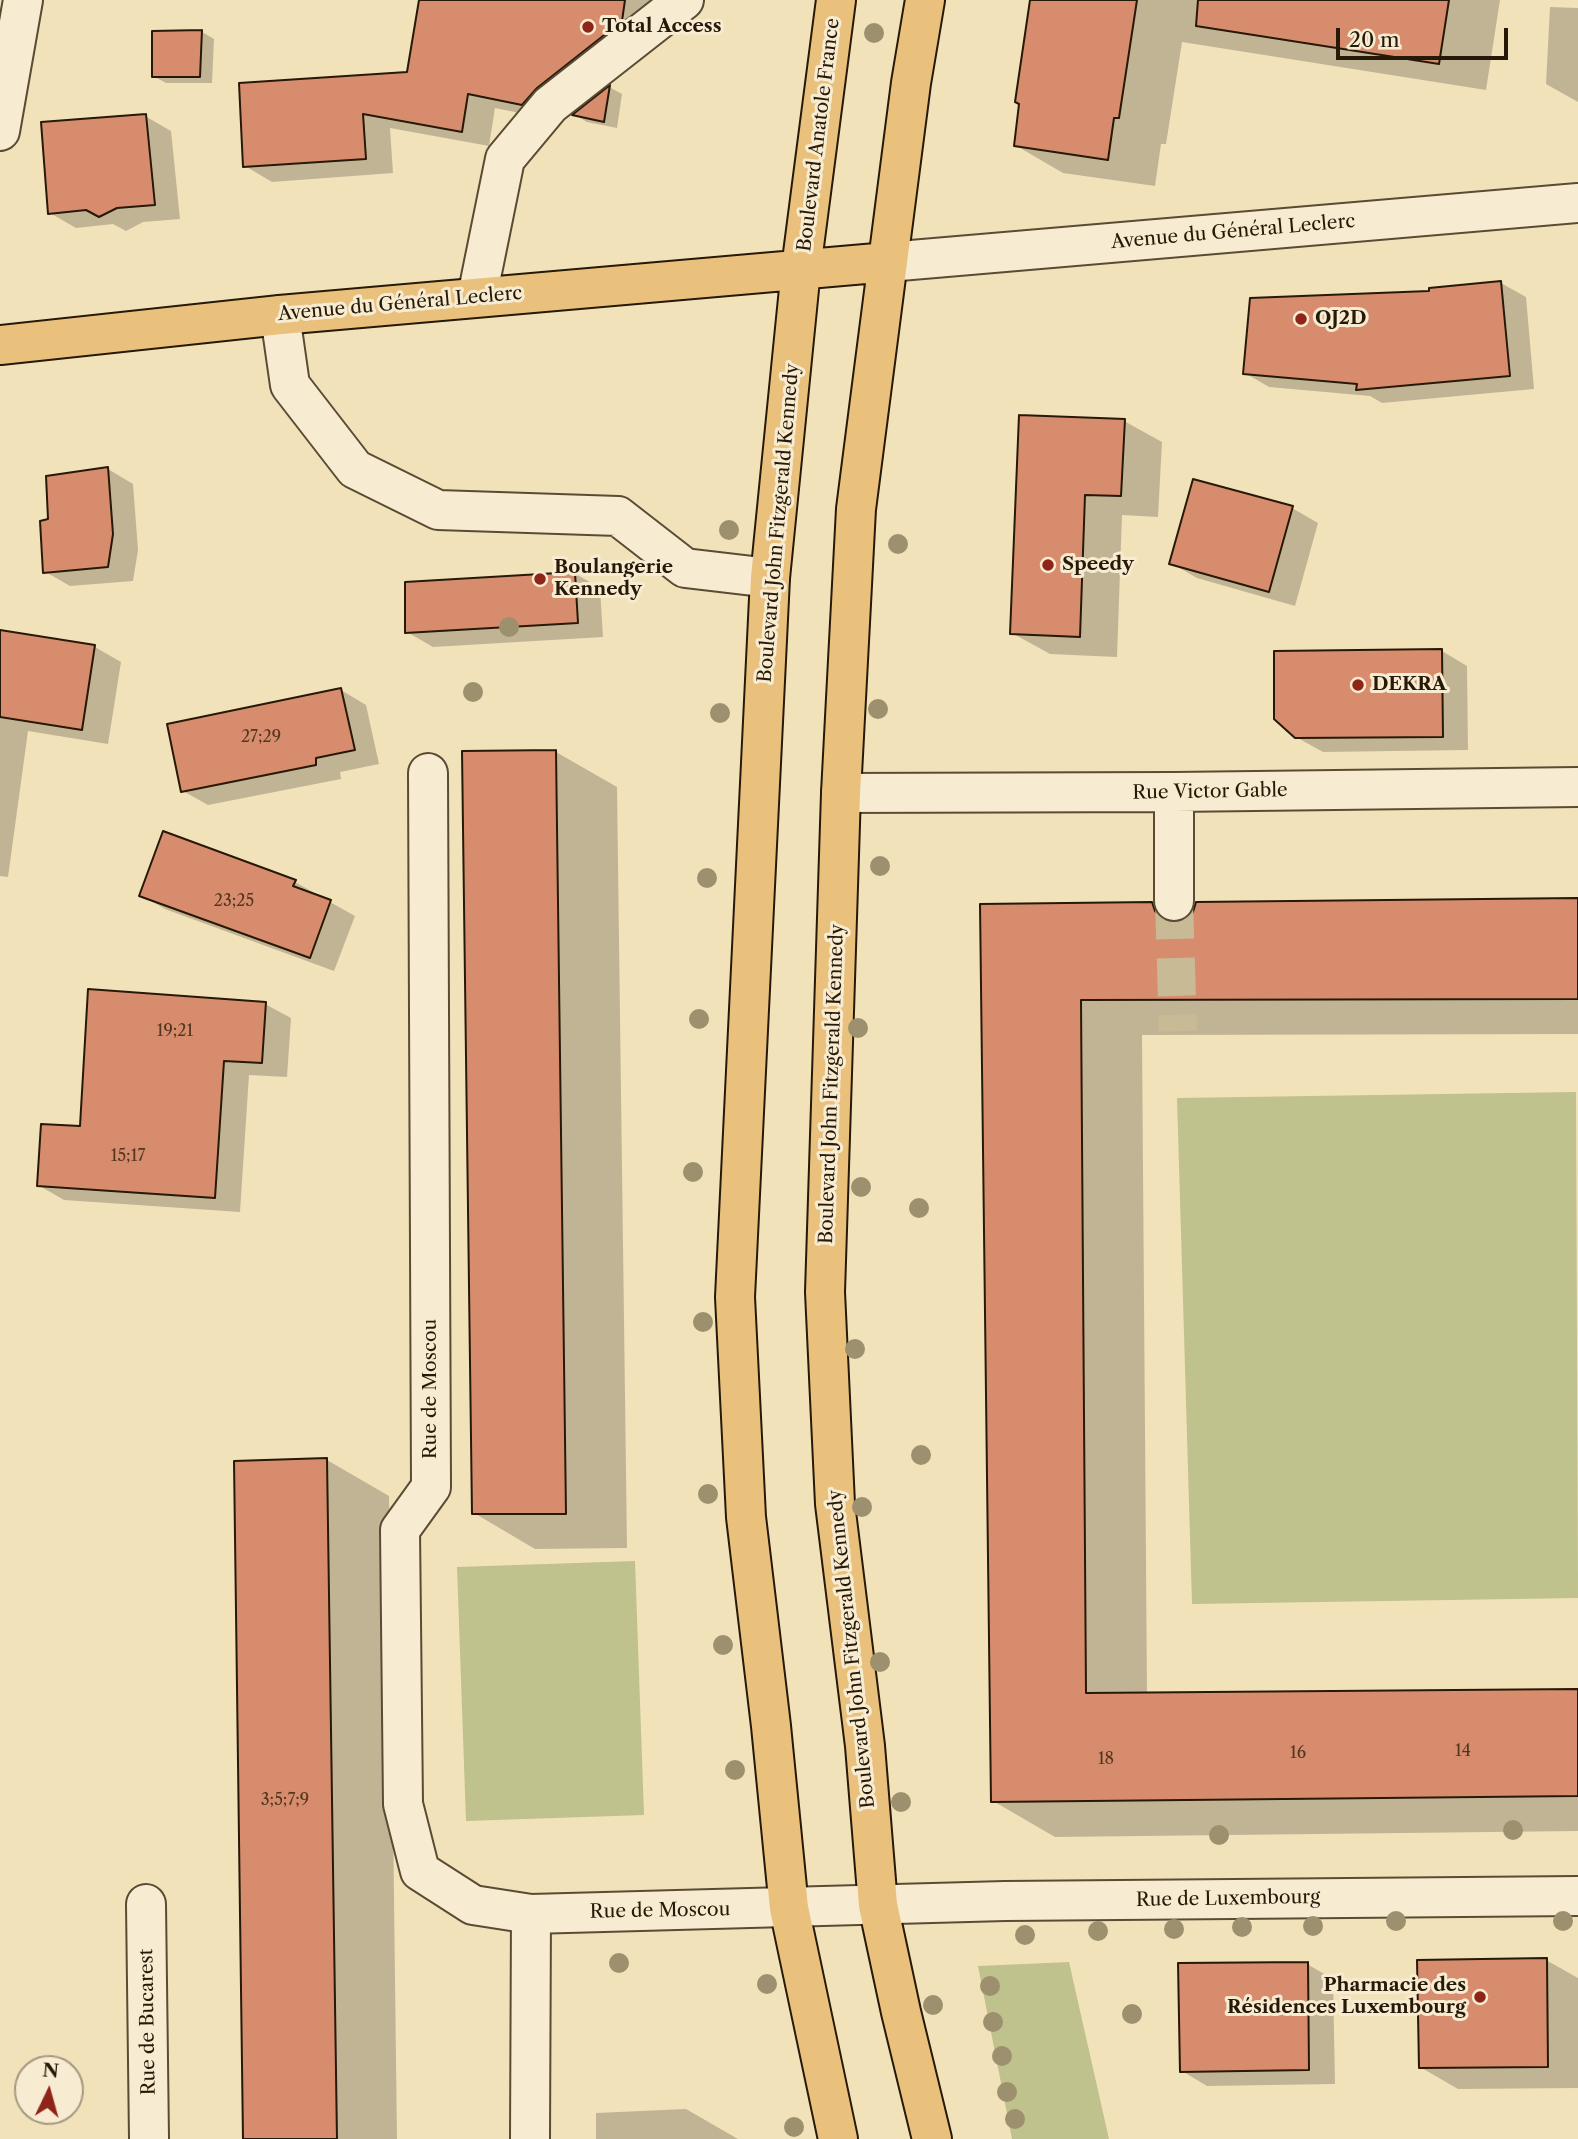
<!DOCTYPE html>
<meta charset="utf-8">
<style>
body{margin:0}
#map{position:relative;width:1578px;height:2139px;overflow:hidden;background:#f2e2ba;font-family:"Libre Caslon Text",serif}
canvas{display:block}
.north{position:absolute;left:14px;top:2055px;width:70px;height:70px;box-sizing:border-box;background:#f7ecd2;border:2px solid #a49881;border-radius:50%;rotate:5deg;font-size:19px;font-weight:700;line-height:28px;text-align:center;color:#271907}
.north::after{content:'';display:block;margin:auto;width:24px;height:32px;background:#8f2418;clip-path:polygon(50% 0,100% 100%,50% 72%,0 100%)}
.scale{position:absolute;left:1336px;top:28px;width:172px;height:32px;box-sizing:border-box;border:4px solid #271907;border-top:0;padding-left:9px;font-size:21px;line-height:24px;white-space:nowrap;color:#271907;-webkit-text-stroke:5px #f7ecd2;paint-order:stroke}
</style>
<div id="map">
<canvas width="1578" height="2139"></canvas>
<div class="north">N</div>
<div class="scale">20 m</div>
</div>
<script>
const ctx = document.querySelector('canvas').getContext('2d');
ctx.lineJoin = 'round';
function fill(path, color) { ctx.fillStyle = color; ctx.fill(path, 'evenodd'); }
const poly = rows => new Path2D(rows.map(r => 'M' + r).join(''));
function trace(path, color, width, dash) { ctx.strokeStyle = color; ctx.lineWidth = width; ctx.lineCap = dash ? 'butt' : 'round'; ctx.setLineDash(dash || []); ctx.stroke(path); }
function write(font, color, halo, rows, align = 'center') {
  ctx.font = font + ' "Libre Caslon Text",serif'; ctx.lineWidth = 6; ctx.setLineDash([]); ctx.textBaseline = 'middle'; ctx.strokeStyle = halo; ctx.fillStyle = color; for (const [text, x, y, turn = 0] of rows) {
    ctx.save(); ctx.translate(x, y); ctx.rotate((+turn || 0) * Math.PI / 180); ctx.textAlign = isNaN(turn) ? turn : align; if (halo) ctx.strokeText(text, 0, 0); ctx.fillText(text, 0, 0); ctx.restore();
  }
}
const green = poly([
 [1576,1092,1578,1598,1192,1604,1177,1098],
 [635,1561,644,1815,466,1821,457,1567],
 [1069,1962,1109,2139,1012,2139,978,1966]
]);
const shadow = poly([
 [421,0,655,0,550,119,495,108,489,146,390,128,393,173,272,182,245,166,408,73],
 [1032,0,1500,0,1486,90,1182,42,1166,144,1161,144,1155,186,1063,173,1015,145],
 [1550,7,1578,8,1578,102,1546,84],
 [202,32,214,39,212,83,166,83,153,76],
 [611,88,622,94,617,128,587,122,575,115],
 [145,116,171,131,180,219,143,222,126,231,113,224,76,228,50,213],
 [1501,283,1526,297,1534,389,1382,403,1370,396,1269,387,1245,373,1431,293],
 [1124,421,1162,442,1158,517,1122,515,1117,657,1050,654,1012,633],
 [108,469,133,484,138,550,133,581,70,586,44,571,50,520],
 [1292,508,1318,523,1295,606,1197,578,1171,563],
 [574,573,600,588,603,637,433,647,407,632],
 [0,632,95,647,121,662,108,744,28,731,8,877,0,876],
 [1442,651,1467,666,1468,750,1323,752,1296,737],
 [341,690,366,705,379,764,340,772,341,779,208,805,183,791],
 [556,752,617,787,627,1548,535,1549,474,1513],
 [164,833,295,882,320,896,319,898,330,902,355,916,334,971,165,909,141,895],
 [1578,900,1578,1034,1142,1035,1147,1694,1578,1691,1578,1831,1055,1837,993,1801,981,906,1152,903,1184,922],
 [265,1004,291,1018,287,1077,249,1075,240,1212,64,1200,38,1185,82,1128],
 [327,1460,389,1496,397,2139,244,2139],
 [1546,1960,1578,1978,1578,2088,1458,2089,1420,2067],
 [1307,1964,1333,1979,1335,2084,1207,2086,1182,2071],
 [686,2109,738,2139,596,2139,596,2113]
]);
const building = poly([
 [419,0,625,0,622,21,537,88,522,105,468,94,462,132,363,114,366,159,243,167,239,83,407,72,419,0],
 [1030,0,1137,0,1119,118,1114,118,1108,160,1014,146,1019,104,1015,102,1030,0],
 [1198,0,1449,0,1439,64,1196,26,1198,0],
 [202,30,200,77,152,77,152,31,202,30],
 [610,85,604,122,572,115,610,85],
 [146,114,155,205,117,208,99,217,86,210,48,214,41,122,146,114],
 [1501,281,1510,376,1356,390,1357,384,1243,374,1250,298,1429,291,1429,288,1501,281],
 [1019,415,1125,419,1121,496,1085,495,1080,637,1010,634,1019,415],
 [108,467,113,534,108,567,43,573,40,521,48,519,46,476,108,467],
 [1193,479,1293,506,1269,592,1169,564,1193,479],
 [575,572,578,623,405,633,405,582,575,572],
 [0,630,95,645,82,730,0,717,0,630],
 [1442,649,1443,737,1295,738,1274,719,1274,651,1442,649],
 [341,688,355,750,316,758,316,765,181,792,167,724,341,688],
 [556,750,566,1514,472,1514,462,751,556,750],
 [163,831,296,880,293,886,331,900,310,958,139,896,163,831],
 [1578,898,1578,999,1081,1000,1086,1693,1578,1689,1578,1796,991,1802,980,904,1152,902,1155,911,1163,920,1175,923,1185,920,1193,912,1196,902,1578,898],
 [88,989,266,1002,262,1063,224,1061,215,1198,37,1186,41,1124,80,1126,88,989],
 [327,1458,337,2139,243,2139,234,1461,327,1458],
 [1547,1958,1548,2067,1419,2068,1417,1960,1547,1958],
 [1308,1962,1309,2070,1180,2072,1178,1963,1308,1962]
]);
const minorTunnel = poly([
 [1174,901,1178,1031]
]);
const minor = poly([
 [0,131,23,0],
 [888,262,1578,203],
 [477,297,505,159,550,105,684,0],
 [280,315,290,385,355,469,438,510,618,516,685,568,770,578],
 [428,773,431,1487,400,1530,403,1804,420,1871,473,1905,531,1914,530,2139],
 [1174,792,1174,901],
 [841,793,1174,792,1578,787],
 [146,1904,149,2139],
 [531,1914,1005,1901,1578,1896]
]);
const major = poly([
 [836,0,801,269,770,578,735,1297,746,1517,771,1726,789,1908,838,2139],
 [925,0,911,83,856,509,841,793,825,1292,835,1504,865,1746,878,1905,901,2012,932,2139],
 [0,345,280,315,888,262]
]);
const trees = [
 [874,33],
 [729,530],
 [898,544],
 [509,627],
 [473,692],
 [878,709],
 [720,713],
 [880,866],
 [707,878],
 [699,1019],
 [858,1028],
 [693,1172],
 [861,1187],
 [919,1208],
 [703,1322],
 [855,1349],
 [921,1455],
 [708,1494],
 [862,1507],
 [723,1645],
 [880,1662],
 [735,1770],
 [901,1802],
 [1513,1830],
 [1219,1835],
 [1396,1921],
 [1563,1921],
 [1313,1926],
 [1242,1927],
 [1174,1929],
 [1098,1931],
 [1025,1935],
 [619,1963],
 [767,1984],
 [990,1986],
 [933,2005],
 [1132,2014],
 [993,2022],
 [1002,2056],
 [1007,2092],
 [1015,2119],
 [794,2127]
];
const markers = [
 [588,27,7,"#8f2418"],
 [1301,319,7,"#8f2418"],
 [1048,565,7,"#8f2418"],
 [540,579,7,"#8f2418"],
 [1358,685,7,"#8f2418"],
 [1480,1997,7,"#8f2418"]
];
const numberNames = [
 ["27;29",261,737],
 ["23;25",234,901],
 ["19;21",175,1031],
 ["15;17",128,1156],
 ["14",1463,1751],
 ["16",1298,1753],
 ["18",1106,1759],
 ["3;5;7;9",285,1800]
];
const poiNames = [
 ["Total Access",602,27],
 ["OJ2D",1315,319],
 ["Speedy",1062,565],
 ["Boulangerie",554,568],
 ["Kennedy",554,590],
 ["DEKRA",1372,685],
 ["Pharmacie des",1466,1986,"right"],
 ["Résidences Luxembourg",1466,2008,"right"]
];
const streetNames = [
 ["Boulevard Anatole France",819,135,-83],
 ["Avenue du Général Leclerc",1233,232,-5],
 ["Avenue du Général Leclerc",400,304,-5],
 ["Boulevard John Fitzgerald Kennedy",779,523,-85],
 ["Rue Victor Gable",1210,792,-1],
 ["Boulevard John Fitzgerald Kennedy",832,1084,-88],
 ["Rue de Moscou",431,1389,-90],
 ["Boulevard John Fitzgerald Kennedy",852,1649,-96],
 ["Rue de Luxembourg",1228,1899,-1],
 ["Rue de Moscou",660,1911,-1],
 ["Rue de Bucarest",148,2022,-91]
];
fill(green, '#bfc28c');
fill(shadow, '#0003');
fill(building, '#d78d6d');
trace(building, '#271907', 2);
trace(minorTunnel, '#c9ba96', 38, [38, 19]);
trace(minor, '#5a4b34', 42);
trace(major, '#271907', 42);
trace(minor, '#f7ecd2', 38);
trace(major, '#e9c17d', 38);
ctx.fillStyle = '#9c906e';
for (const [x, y] of trees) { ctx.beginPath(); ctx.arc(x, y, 10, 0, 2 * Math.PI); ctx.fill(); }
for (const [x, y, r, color] of markers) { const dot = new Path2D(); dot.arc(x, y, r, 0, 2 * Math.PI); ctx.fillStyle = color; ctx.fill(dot); trace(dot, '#f7ecd2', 2.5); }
write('16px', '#533620', null, numberNames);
write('bold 19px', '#271907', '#f7ecd2', poiNames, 'left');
write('19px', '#271907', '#f7ecd2', streetNames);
</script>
